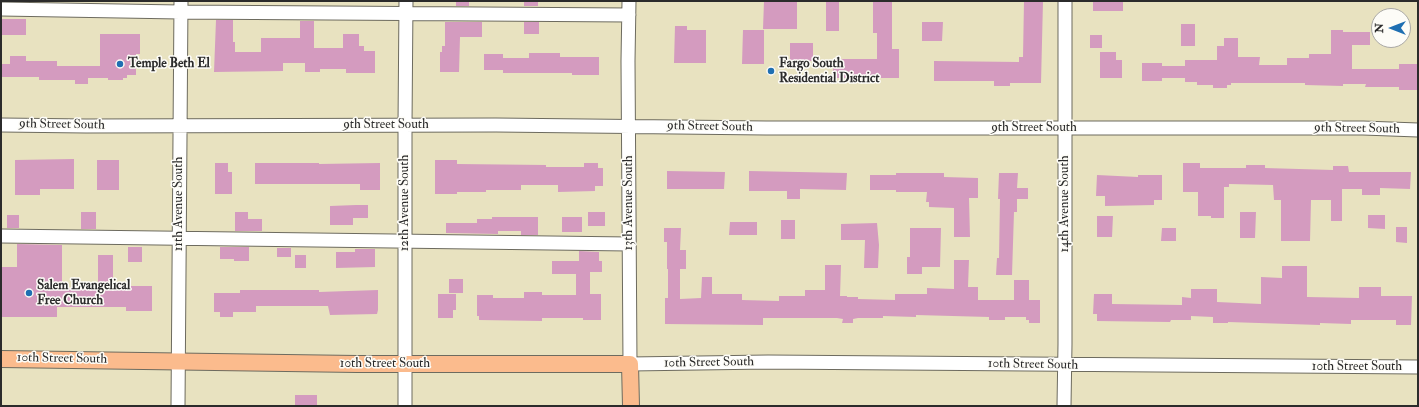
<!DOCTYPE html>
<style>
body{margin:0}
#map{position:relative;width:1419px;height:407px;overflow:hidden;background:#e8e2c0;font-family:"IM FELL Double Pica",serif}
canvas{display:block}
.frame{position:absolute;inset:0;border:2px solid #2b2b2b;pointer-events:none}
.north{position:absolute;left:1371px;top:8px;width:40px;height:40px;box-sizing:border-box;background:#fdfcf7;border:1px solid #a9a8a5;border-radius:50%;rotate:270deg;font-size:11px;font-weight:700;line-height:16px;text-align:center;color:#2b2b2b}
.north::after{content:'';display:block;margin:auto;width:14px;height:18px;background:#1f6fb2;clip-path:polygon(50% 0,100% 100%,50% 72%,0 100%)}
</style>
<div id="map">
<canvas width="1419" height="407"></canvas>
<div class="frame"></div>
<div class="north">N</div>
</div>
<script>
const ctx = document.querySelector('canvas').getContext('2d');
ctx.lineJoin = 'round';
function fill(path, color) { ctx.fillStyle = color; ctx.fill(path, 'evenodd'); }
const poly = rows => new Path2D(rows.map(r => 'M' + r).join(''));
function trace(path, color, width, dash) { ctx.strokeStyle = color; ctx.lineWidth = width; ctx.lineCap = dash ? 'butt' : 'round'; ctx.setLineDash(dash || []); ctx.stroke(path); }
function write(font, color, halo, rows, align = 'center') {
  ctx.font = font + ' "IM FELL Double Pica",serif'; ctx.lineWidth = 3; ctx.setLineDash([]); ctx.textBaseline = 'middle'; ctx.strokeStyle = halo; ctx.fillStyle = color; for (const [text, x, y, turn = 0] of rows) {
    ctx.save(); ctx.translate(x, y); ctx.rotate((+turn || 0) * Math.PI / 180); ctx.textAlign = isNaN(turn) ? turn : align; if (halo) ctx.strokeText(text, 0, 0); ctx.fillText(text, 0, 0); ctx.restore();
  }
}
const building = poly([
 [456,1,469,1,469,6,456,6],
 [524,1,538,1,538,6,524,6],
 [764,1,797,1,797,29,763,29],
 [826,1,839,1,839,31,826,31],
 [873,1,888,1,888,2,892,2,892,49,899,49,899,78,833,78,833,59,877,59,877,33,873,33],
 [1024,1,1043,1,1041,83,1010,83,1010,86,994,86,994,81,934,81,934,61,1019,62,1019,57,1023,57],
 [1093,1,1123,1,1123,11,1093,11],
 [1,19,26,19,26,35,1,35],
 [216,20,233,20,233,42,235,42,235,52,261,52,261,38,300,38,300,21,314,21,314,48,343,48,343,34,359,34,359,46,364,46,364,51,375,51,375,73,346,73,346,69,320,69,320,72,305,72,305,63,283,63,283,71,214,72],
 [445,22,482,22,482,37,460,37,459,72,440,72,440,52,442,52,442,46,445,46],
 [524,22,539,22,539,34,524,34],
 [922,22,943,22,942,41,922,41],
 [1181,24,1195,24,1195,46,1181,46],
 [675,26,687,26,687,30,706,30,706,63,674,63],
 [743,30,764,30,764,64,742,64],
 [1331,30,1343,30,1343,32,1370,32,1370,45,1352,45,1352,69,1399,69,1399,64,1418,64,1418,90,1399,90,1399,87,1365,87,1366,84,1343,84,1343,86,1305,85,1305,83,1231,83,1231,85,1227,85,1227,88,1213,88,1213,85,1197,85,1197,82,1185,82,1185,78,1162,78,1162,81,1142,81,1142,63,1162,63,1162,66,1185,66,1185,60,1217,60,1217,46,1224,46,1224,38,1238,38,1238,57,1260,57,1259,65,1287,65,1287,58,1309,58,1309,54,1331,54],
 [100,34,140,34,140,54,136,54,136,75,127,75,127,78,123,78,123,80,108,80,108,78,88,78,88,84,75,84,75,80,39,80,39,77,1,77,1,64,10,64,10,56,26,56,26,61,57,61,57,66,100,66],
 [1090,35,1102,35,1102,48,1090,48],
 [790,43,813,43,813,61,800,61,800,63,790,63],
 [1100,52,1116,52,1116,60,1122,60,1122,78,1100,78],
 [529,53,560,53,560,57,599,57,599,75,572,75,572,73,503,73,503,70,484,70,484,54,503,54,503,58,529,58],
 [74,159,74,189,40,189,40,195,15,195,15,160],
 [97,160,119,160,119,190,97,190],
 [435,160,457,160,457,164,546,165,546,167,584,167,584,163,598,163,598,168,603,168,603,186,595,186,595,191,558,192,558,185,521,185,521,190,486,190,486,192,457,192,457,194,435,194],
 [215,163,228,163,228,172,232,172,232,194,215,194],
 [255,163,319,163,319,164,380,163,380,190,360,190,360,184,255,184],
 [1183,163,1200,163,1200,168,1246,168,1246,165,1265,165,1265,168,1333,170,1333,166,1348,166,1349,172,1411,172,1410,189,1380,188,1380,195,1362,195,1362,189,1342,189,1342,221,1331,221,1331,200,1311,200,1310,241,1281,241,1281,200,1274,200,1273,185,1229,184,1229,187,1224,187,1224,218,1211,218,1211,216,1198,216,1198,192,1183,192],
 [667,171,725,172,724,189,667,189],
 [749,171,847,173,846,190,800,189,800,199,787,199,787,191,749,191],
 [896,173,944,173,944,177,978,178,978,198,969,198,970,237,954,237,954,208,929,207,929,202,926,202,927,192,896,192,896,190,870,190,870,175,896,175],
 [999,173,1018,173,1017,188,1028,188,1028,199,1017,199,1017,212,1014,212,1012,275,996,275,997,258,999,258,1000,199,998,199],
 [1097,175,1138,177,1138,175,1162,175,1162,200,1154,200,1154,205,1105,206,1105,196,1096,196],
 [356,205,368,205,368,218,353,218,353,225,330,225,330,206],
 [81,212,96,212,96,229,81,229],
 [235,212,248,212,248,219,262,219,262,231,235,231],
 [588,212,605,212,605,226,588,226],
 [1240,212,1256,212,1255,238,1240,238],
 [7,215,19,215,19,228,7,228],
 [1368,215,1385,215,1385,229,1368,228],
 [1097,216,1113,216,1112,237,1097,237],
 [492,217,538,217,538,235,521,235,521,231,498,231,498,234,446,233,446,223,477,223,477,219,492,219],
 [562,217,582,217,582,232,562,232],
 [781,220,795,220,795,239,781,239],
 [730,222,757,222,757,235,729,235],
 [877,223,879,245,878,268,864,268,865,240,841,240,841,224],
 [1396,227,1407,227,1407,243,1396,242],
 [664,228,681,228,680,250,686,250,686,269,680,269,680,299,701,298,702,277,712,277,712,294,742,294,742,300,779,301,779,296,805,296,805,290,825,290,825,265,841,265,840,296,847,296,847,297,858,297,858,299,895,300,895,294,927,294,927,288,954,289,954,260,969,260,968,287,978,287,978,300,1014,300,1014,280,1029,280,1029,300,1040,300,1040,323,1029,323,1029,320,1026,320,1026,317,1005,317,1005,320,989,320,989,317,916,315,916,317,883,316,883,318,858,318,853,319,853,323,842,323,843,319,837,318,763,318,763,325,665,324,665,298,668,298,668,269,667,269,667,242,664,242],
 [910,228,941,228,940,267,922,267,922,274,907,274,907,257,910,257],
 [1162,228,1176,228,1176,241,1161,241],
 [17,244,62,245,62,288,98,288,98,255,113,255,113,286,152,286,152,311,126,311,126,307,57,307,57,317,1,317,1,267,17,267],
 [128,247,142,247,142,262,128,262],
 [220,247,249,247,249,261,234,261,234,259,220,259],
 [277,248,291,248,291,257,277,257],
 [355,249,375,249,375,267,336,268,336,252,355,252],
 [579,251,599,252,599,261,602,261,602,272,590,272,590,294,601,294,601,320,583,320,583,318,542,318,542,321,479,320,479,316,477,316,477,295,493,295,493,298,524,298,524,292,542,292,542,295,576,295,576,274,552,274,552,261,579,261],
 [295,255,306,255,306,268,295,268],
 [1282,266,1307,266,1307,297,1359,298,1359,287,1381,287,1381,296,1412,296,1411,325,1396,325,1396,320,1351,320,1351,324,1320,323,1320,325,1228,322,1228,323,1213,323,1213,317,1191,316,1191,320,1171,320,1170,322,1097,321,1097,314,1093,314,1094,294,1112,294,1112,304,1182,305,1182,297,1191,298,1191,289,1217,289,1217,302,1261,304,1261,277,1282,278],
 [449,279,463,279,463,293,449,293],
 [240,290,319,290,319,292,378,290,378,310,377,314,330,315,328,306,256,306,256,312,233,312,233,317,220,317,220,312,214,312,214,293,240,293],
 [438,294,456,294,456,310,453,310,453,318,438,318],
 [295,395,317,395,317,406,295,406]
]);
const minor = poly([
 [629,1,628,61,630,364,768,362,1418,367],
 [1,9,180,12,629,15],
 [1,125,86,126,496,125,766,128,1363,128,1418,130],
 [1,236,629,244],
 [178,406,181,1],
 [405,406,405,125,406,1],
 [1064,406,1065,344,1065,1]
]);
const major = poly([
 [1,359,357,364,630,364,631,406]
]);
const markers = [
 [120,64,4,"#1f6fb2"],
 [771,71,4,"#1f6fb2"],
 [29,293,4,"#1f6fb2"]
];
const poiNames = [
 ["Temple Beth El",128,64],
 ["Fargo South",779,64],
 ["Residential District",779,79],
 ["Salem Evangelical",37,286],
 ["Free Church",37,301]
];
const streetNames = [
 ["9th Street South",62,125,1],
 ["9th Street South",386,125],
 ["9th Street South",710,127,1],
 ["9th Street South",1034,128],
 ["9th Street South",1357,129,1],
 ["12th Avenue South",405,203,-90],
 ["13th Avenue South",629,203,-90],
 ["11th Avenue South",179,204,-90],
 ["14th Avenue South",1065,204,-90],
 ["10th Street South",62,359,1],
 ["10th Street South",709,363,-1],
 ["10th Street South",385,364],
 ["10th Street South",1033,365,1],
 ["10th Street South",1357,367]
];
fill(building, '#d49bbf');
trace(minor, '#6d6b5f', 15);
trace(major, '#6d6b5f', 18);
trace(minor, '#fff', 13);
trace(major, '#fbbb8d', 16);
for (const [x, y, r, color] of markers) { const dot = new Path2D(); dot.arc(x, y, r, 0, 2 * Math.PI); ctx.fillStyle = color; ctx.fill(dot); trace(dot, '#fdfcf7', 1.5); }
write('bold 13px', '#2b2b2b', '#fdfcf7', poiNames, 'left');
write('13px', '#2b2b2b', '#fdfcf7', streetNames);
</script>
